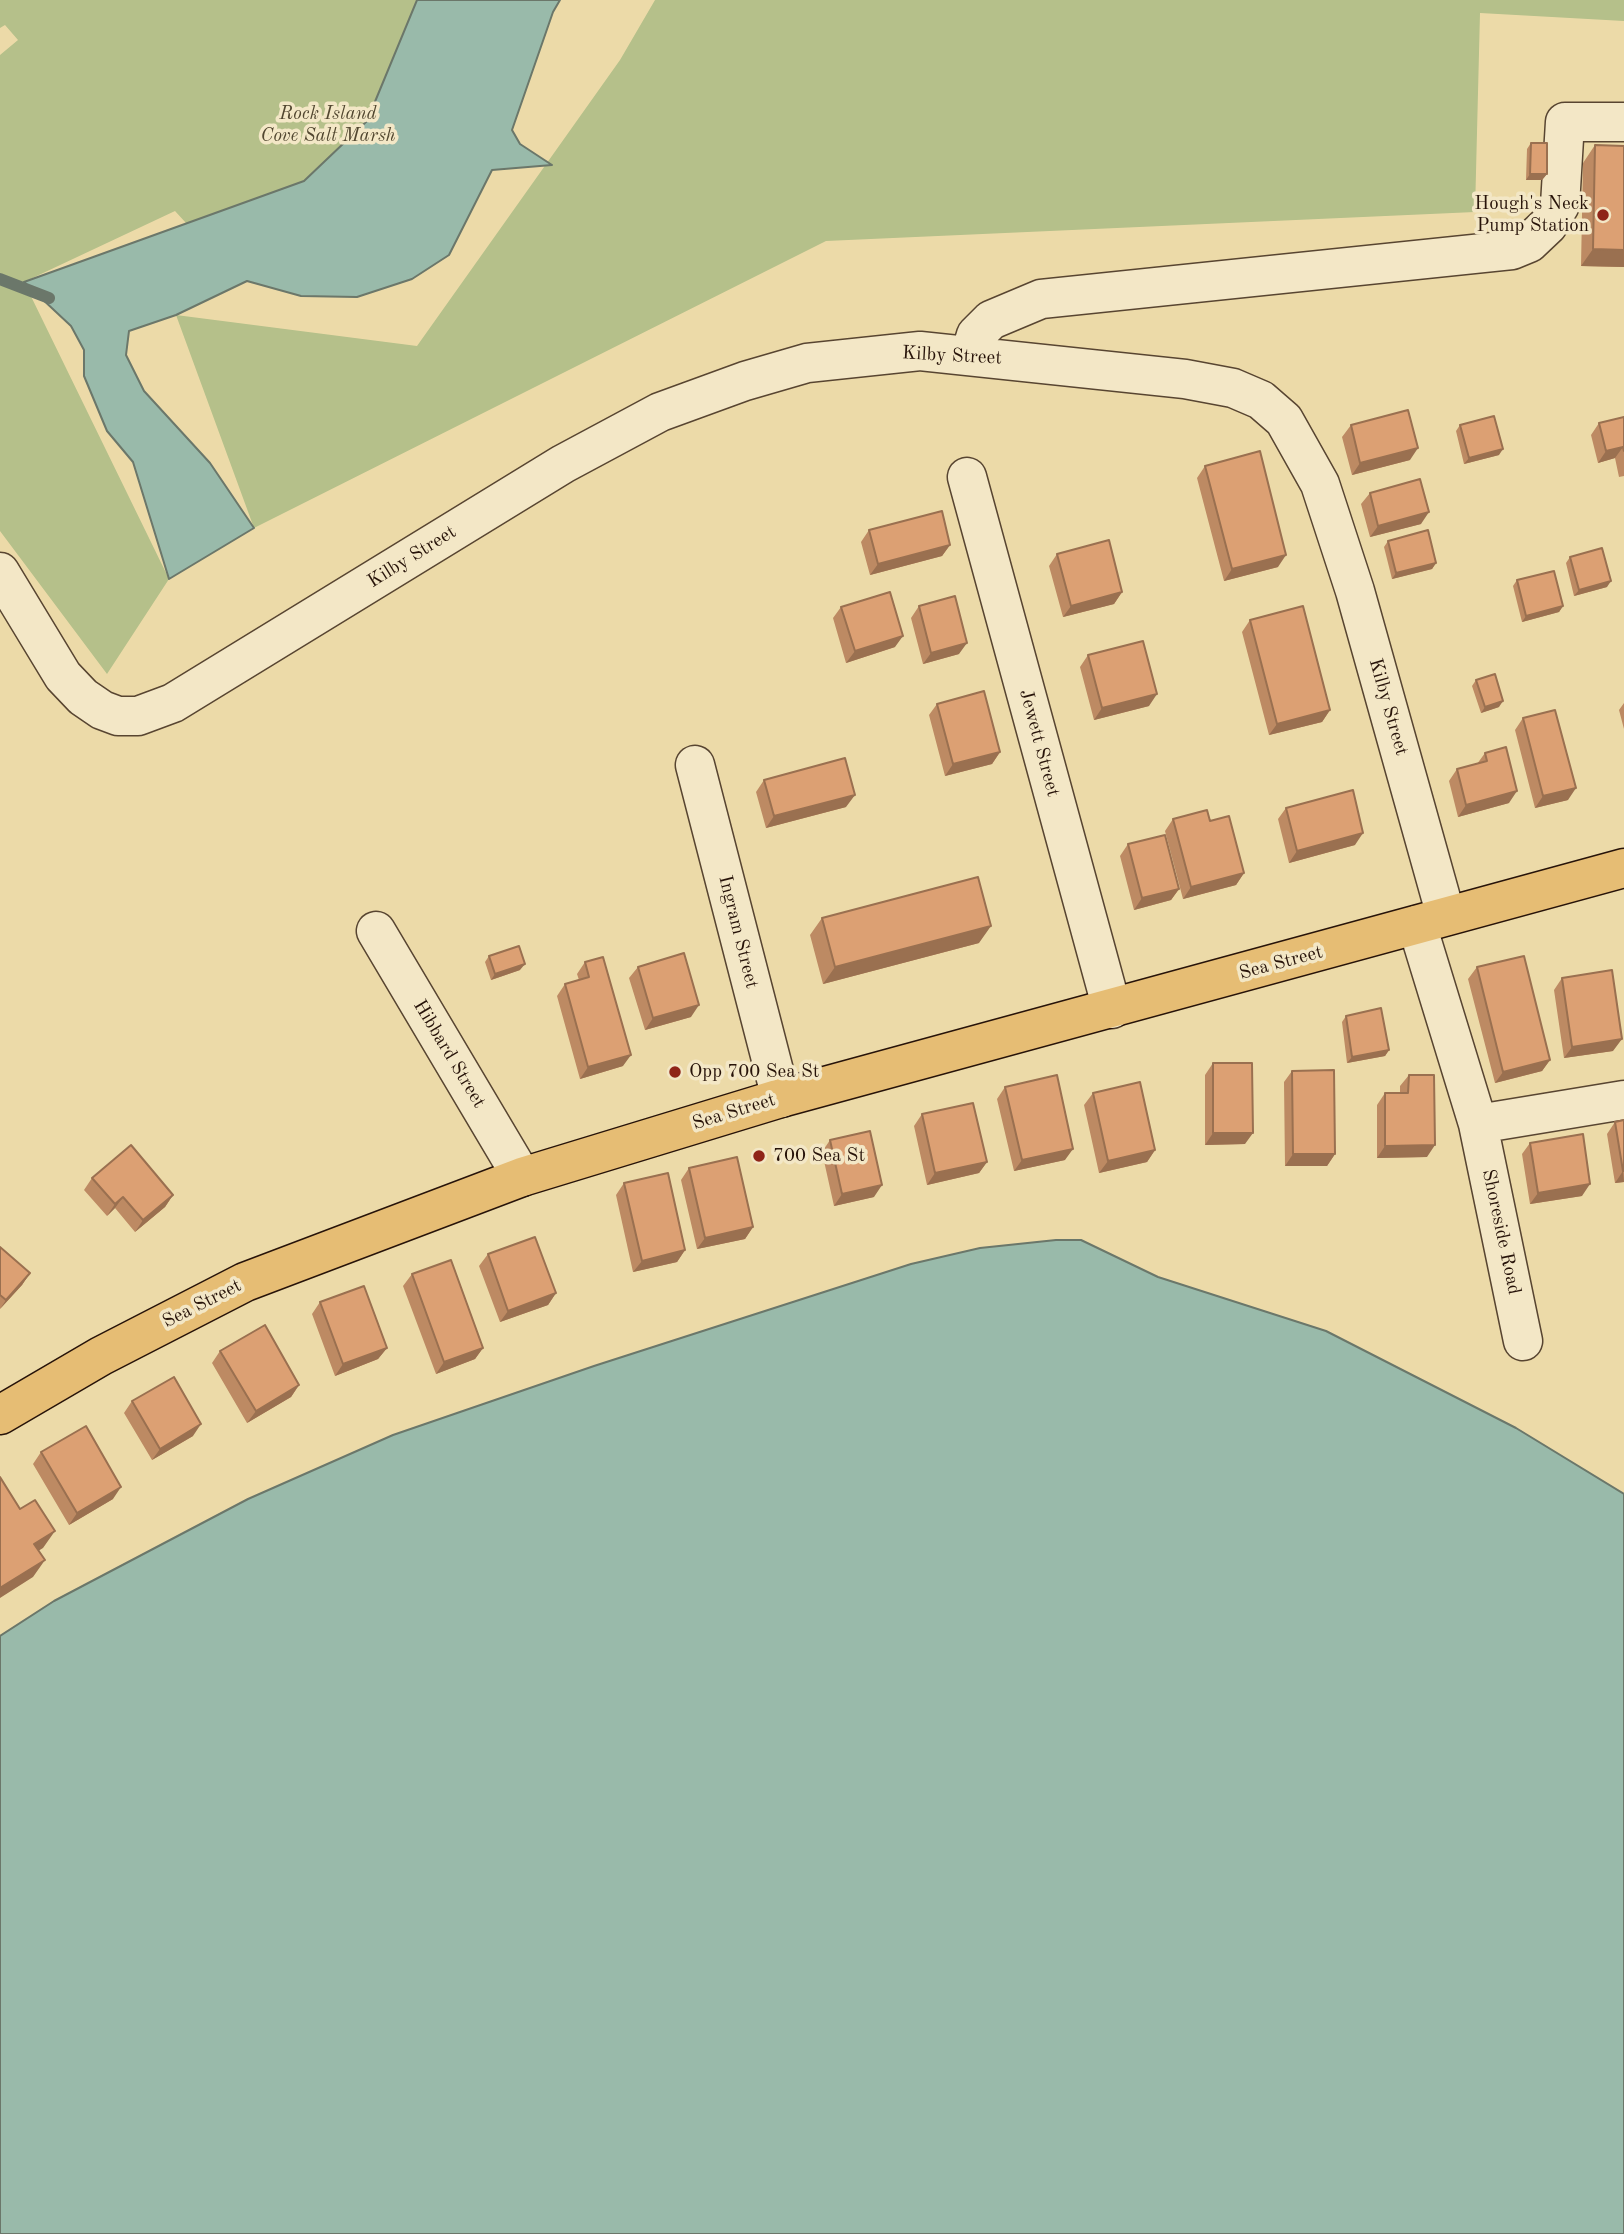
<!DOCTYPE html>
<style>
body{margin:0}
canvas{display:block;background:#ecdaa8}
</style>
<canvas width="1624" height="2234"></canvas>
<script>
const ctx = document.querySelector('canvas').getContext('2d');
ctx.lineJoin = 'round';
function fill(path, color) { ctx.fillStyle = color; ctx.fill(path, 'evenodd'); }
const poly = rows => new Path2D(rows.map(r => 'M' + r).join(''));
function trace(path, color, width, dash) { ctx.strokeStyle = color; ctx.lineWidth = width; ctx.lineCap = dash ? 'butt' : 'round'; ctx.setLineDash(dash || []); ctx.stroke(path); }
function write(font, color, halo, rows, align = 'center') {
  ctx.font = font + ' "Old Standard TT",serif'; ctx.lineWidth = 7; ctx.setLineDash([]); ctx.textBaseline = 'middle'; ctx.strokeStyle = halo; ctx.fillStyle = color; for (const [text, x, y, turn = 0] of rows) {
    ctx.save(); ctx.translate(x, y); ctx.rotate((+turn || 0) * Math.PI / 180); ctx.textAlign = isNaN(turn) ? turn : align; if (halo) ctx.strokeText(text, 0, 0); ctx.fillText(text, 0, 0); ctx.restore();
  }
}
const green = poly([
 [0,0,516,0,455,159,186,223,175,211,24,282,169,579,107,674,0,531,0,55,18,40,5,25,0,28],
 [655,0,1624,0,1624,21,1480,13,1475,212,826,241,254,528,176,315,417,346,620,60]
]);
const water = poly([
 [417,0,560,0,553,12,512,130,520,144,552,165,492,170,449,255,412,279,357,297,301,296,247,281,176,315,129,331,126,355,144,391,210,463,254,528,169,579,133,462,107,431,84,376,84,350,71,326,24,282,304,181,367,121,417,0],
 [1056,1240,1081,1240,1158,1277,1326,1331,1516,1428,1624,1494,1624,2234,0,2234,0,1636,54,1601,248,1499,393,1435,594,1366,911,1264,980,1248,1056,1240]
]);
const stream = poly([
 [0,279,49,298]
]);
const minor = poly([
 [970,355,976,335,991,320,1041,299,1512,250,1529,243,1548,225,1560,205,1565,122,1624,122],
 [967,477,1112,1009],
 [0,572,63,676,83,697,102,710,118,716,138,716,173,703,563,464,660,412,745,381,807,363,920,351,1185,379,1233,388,1261,400,1284,420,1320,484,1355,591,1446,916],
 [695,765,781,1098],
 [1417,925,1478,1124,1624,1100],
 [376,931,522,1177],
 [1478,1124,1523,1341]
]);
const major = poly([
 [0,1415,101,1356,245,1282,522,1177,781,1098,1624,868]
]);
const wall = poly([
 [1531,143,1547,174,1542,180,1526,180,1527,149],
 [1595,145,1624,267,1581,266,1583,163],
 [1624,417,1624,476,1619,477,1615,458,1598,463,1591,435,1599,423],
 [1351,425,1410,460,1352,475,1342,437],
 [1460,425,1499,455,1464,464,1456,431],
 [1205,466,1278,567,1224,581,1197,478],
 [1370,493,1421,524,1370,537,1361,504],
 [869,530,950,545,942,556,870,575,861,542],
 [1388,541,1436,563,1432,569,1392,579,1384,547],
 [1057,554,1122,592,1114,604,1063,617,1049,566],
 [1570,557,1607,587,1574,596,1566,563],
 [1517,580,1563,606,1559,612,1522,622,1513,586],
 [919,606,959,654,923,664,911,618],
 [841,607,895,647,846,663,833,618],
 [1250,620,1330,710,1322,722,1269,735,1242,632],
 [1088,655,1149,706,1094,720,1080,667],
 [1476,680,1499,707,1481,713,1472,686],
 [1624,703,1624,729,1619,710],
 [937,704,1000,752,992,764,945,776,929,715],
 [1523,718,1568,800,1535,808,1515,730],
 [1485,753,1509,803,1458,817,1449,781,1457,769,1477,764],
 [764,780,846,807,766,828,756,792],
 [1286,808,1355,845,1289,863,1278,819],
 [1173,819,1210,821,1244,873,1236,885,1183,899,1165,831],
 [1128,844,1179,889,1171,900,1134,910,1120,856],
 [822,918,979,943,823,984,810,935],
 [489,956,520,970,491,980,485,962],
 [585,962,623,1066,580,1079,557,996,565,984,579,980,577,974],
 [638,967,691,1017,645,1030,629,978],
 [1477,967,1550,1060,1542,1071,1495,1083,1468,979],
 [1562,978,1613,1051,1564,1058,1554,990],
 [1346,1016,1389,1050,1385,1056,1347,1063,1342,1022],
 [1213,1063,1245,1144,1205,1145,1205,1075],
 [1292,1071,1335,1154,1327,1166,1285,1166,1284,1082],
 [1409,1075,1427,1157,1377,1158,1377,1105,1385,1093,1400,1093,1400,1086],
 [1005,1087,1065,1160,1014,1171,997,1099],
 [1093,1093,1155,1150,1147,1162,1099,1173,1084,1105],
 [922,1114,987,1162,979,1173,927,1185,914,1126],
 [1624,1120,1624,1182,1615,1183,1607,1134,1615,1122],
 [830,1140,874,1197,834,1206,822,1152],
 [1530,1143,1582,1196,1530,1204,1522,1154],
 [689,1168,753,1227,745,1239,697,1249,681,1180],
 [92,1178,173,1195,165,1207,135,1232,115,1208,107,1216,84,1190],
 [624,1183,685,1250,677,1262,633,1272,616,1195],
 [0,1247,30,1273,22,1285,0,1309],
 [488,1254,556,1293,548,1305,500,1322,479,1266],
 [412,1274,483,1348,475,1359,436,1374,403,1286],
 [320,1302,387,1348,378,1359,335,1376,312,1314],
 [220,1351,299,1385,291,1397,247,1423,212,1363],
 [132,1401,193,1436,152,1460,124,1413],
 [41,1452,113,1499,69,1525,33,1464]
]);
const shadedWall = poly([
 [1530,174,1547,174,1542,180,1526,180],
 [1593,249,1624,250,1624,267,1581,266],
 [1623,447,1615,458,1598,463,1606,451],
 [1418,448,1410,460,1352,475,1360,463],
 [1503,449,1499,455,1464,464,1469,458],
 [1429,512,1421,524,1370,537,1378,526],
 [950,545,942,556,870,575,878,564],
 [1286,555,1278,567,1224,581,1232,569],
 [1436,563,1432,569,1392,579,1396,573],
 [1611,581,1607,587,1574,596,1579,590],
 [1122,592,1114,604,1063,617,1071,606],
 [1563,606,1559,612,1522,622,1526,616],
 [903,636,895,647,846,663,855,651],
 [967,643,959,654,923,664,931,653],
 [1157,694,1149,706,1094,720,1102,708],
 [1503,701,1499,707,1481,713,1485,707],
 [1330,710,1322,722,1269,735,1277,724],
 [1000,752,992,764,945,776,953,764],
 [1576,788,1568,800,1535,808,1543,796],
 [1517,791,1509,803,1458,817,1466,805],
 [855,795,846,807,766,828,774,816],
 [1363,833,1355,845,1289,863,1297,851],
 [1244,873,1236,885,1183,899,1191,887],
 [1179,889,1171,900,1134,910,1142,898],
 [991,926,979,943,823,984,835,967],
 [525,964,520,970,491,980,495,974],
 [699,1005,691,1017,645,1030,653,1018],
 [1622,1039,1613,1051,1564,1058,1572,1047],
 [1389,1050,1385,1056,1347,1063,1352,1057],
 [631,1055,623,1066,580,1079,588,1067],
 [1550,1060,1542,1071,1495,1083,1503,1072],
 [1213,1133,1253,1133,1245,1144,1205,1145],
 [1435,1145,1427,1157,1377,1158,1385,1146],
 [1073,1149,1065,1160,1014,1171,1022,1160],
 [1155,1150,1147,1162,1099,1173,1108,1161],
 [1293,1154,1335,1154,1327,1166,1285,1166],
 [987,1162,979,1173,927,1185,935,1173],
 [1623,1171,1624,1182,1615,1183],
 [1590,1184,1582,1196,1530,1204,1538,1193],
 [882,1185,874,1197,834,1206,842,1194],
 [173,1195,165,1207,135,1232,143,1220],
 [123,1197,115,1208,107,1216,115,1204],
 [753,1227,745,1239,697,1249,705,1238],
 [685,1250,677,1262,633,1272,642,1261],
 [30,1273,22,1285,0,1309,6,1300],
 [556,1293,548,1305,500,1322,508,1311],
 [387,1348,378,1359,335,1376,343,1364],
 [483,1348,475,1359,436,1374,444,1362],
 [299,1385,291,1397,247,1423,256,1411],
 [201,1424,193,1436,152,1460,160,1449],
 [121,1487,113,1499,69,1525,77,1513],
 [55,1531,43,1548,22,1561,34,1544],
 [45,1560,33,1577,0,1598,0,1588]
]);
const building = poly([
 [1531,143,1547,143,1547,174,1530,174,1531,143],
 [1595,145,1624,146,1624,250,1593,249,1595,145],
 [1408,410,1418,448,1360,463,1351,425,1408,410],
 [1494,416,1503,449,1469,458,1460,425,1494,416],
 [1624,417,1624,451,1623,447,1606,451,1599,423,1624,417],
 [1260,451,1286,555,1232,569,1205,466,1260,451],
 [1420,479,1429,512,1378,526,1370,493,1420,479],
 [942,511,950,545,878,564,869,530,942,511],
 [1428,530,1436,563,1396,573,1388,541,1428,530],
 [1109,540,1122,592,1071,606,1057,554,1109,540],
 [1602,548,1611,581,1579,590,1570,557,1602,548],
 [1554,571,1563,606,1526,616,1517,580,1554,571],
 [890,592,903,636,855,651,841,607,890,592],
 [955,596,967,643,931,653,919,606,955,596],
 [1303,606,1330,710,1277,724,1250,620,1303,606],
 [1143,641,1157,694,1102,708,1088,655,1143,641],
 [1495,674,1503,701,1485,707,1476,680,1495,674],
 [984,691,1000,752,953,764,937,704,984,691],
 [1555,710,1576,788,1543,796,1523,718,1555,710],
 [1506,747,1517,791,1466,805,1457,769,1487,761,1485,753,1506,747],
 [845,758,855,795,774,816,764,780,845,758],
 [1353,790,1363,833,1297,851,1286,808,1353,790],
 [1207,810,1210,821,1229,816,1244,873,1191,887,1173,819,1207,810],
 [1165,835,1179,889,1142,898,1128,844,1165,835],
 [978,877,991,926,835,967,822,918,978,877],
 [519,946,525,964,495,974,489,956,519,946],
 [684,953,699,1005,653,1018,638,967,684,953],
 [1524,956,1550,1060,1503,1072,1477,967,1524,956],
 [603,957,631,1055,588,1067,565,984,589,977,585,962,603,957],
 [1612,970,1622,1039,1572,1047,1562,978,1612,970],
 [1381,1008,1389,1050,1352,1057,1346,1016,1381,1008],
 [1213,1063,1252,1063,1253,1133,1213,1133,1213,1063],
 [1334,1070,1335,1154,1293,1154,1292,1071,1334,1070],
 [1057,1075,1073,1149,1022,1160,1005,1087,1057,1075],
 [1409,1075,1434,1075,1435,1145,1385,1146,1385,1093,1408,1093,1409,1075],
 [1140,1082,1155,1150,1108,1161,1093,1093,1140,1082],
 [973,1103,987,1162,935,1173,922,1114,973,1103],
 [1624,1120,1624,1171,1623,1171,1615,1122,1624,1120],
 [870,1131,882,1185,842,1194,830,1140,870,1131],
 [1583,1134,1590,1184,1538,1193,1530,1143,1583,1134],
 [131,1145,173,1195,143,1220,123,1197,115,1204,92,1178,131,1145],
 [737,1157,753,1227,705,1238,689,1168,737,1157],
 [668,1173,685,1250,642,1261,624,1183,668,1173],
 [535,1237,556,1293,508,1311,488,1254,535,1237],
 [0,1247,30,1273,6,1300,0,1295,0,1247],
 [451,1260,483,1348,444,1362,412,1274,451,1260],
 [364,1286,387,1348,343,1364,320,1302,364,1286],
 [265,1325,299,1385,256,1411,220,1351,265,1325],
 [174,1377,201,1424,160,1449,132,1401,174,1377],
 [86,1426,121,1487,77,1513,41,1452,86,1426],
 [0,1477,20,1509,35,1500,55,1531,34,1544,45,1560,0,1588,0,1477]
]);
const markers = [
 [1603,215,7,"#8f2418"],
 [675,1072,7,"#8f2418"],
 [759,1156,7,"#8f2418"]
];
const parkNames = [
 ["Rock Island",328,114],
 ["Cove Salt Marsh",328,136]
];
const poiNames = [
 ["Hough's Neck",1589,204,"right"],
 ["Pump Station",1589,226,"right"],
 ["Opp 700 Sea St",689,1072],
 ["700 Sea St",773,1156]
];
const streetNames = [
 ["Kilby Street",952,356,3],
 ["Kilby Street",412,557,-32],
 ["Kilby Street",1388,707,74],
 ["Jewett Street",1039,743,75],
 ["Ingram Street",738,932,76],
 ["Sea Street",1281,963,-15],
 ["Hibbard Street",449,1054,59],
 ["Sea Street",734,1112,-17],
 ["Shoreside Road",1501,1232,78],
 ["Sea Street",202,1304,-27]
];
fill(green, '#b5c08a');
fill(water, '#99baaa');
trace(water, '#6b776a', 2);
trace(stream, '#6b776a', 12);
trace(minor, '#584531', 41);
trace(major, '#271309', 41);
trace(minor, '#f3e7c6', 38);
trace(major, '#e6bd74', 38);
fill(wall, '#bd8a63');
fill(shadedWall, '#9a7050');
fill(building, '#dca073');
trace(building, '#9a7050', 2);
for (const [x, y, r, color] of markers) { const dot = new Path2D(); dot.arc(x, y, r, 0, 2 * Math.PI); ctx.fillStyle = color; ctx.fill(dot); trace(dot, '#f3e7c6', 2.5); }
write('italic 19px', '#524730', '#f3e7c6', parkNames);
write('19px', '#271309', '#f3e7c6', poiNames, 'left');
write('19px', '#271309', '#f3e7c6', streetNames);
</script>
